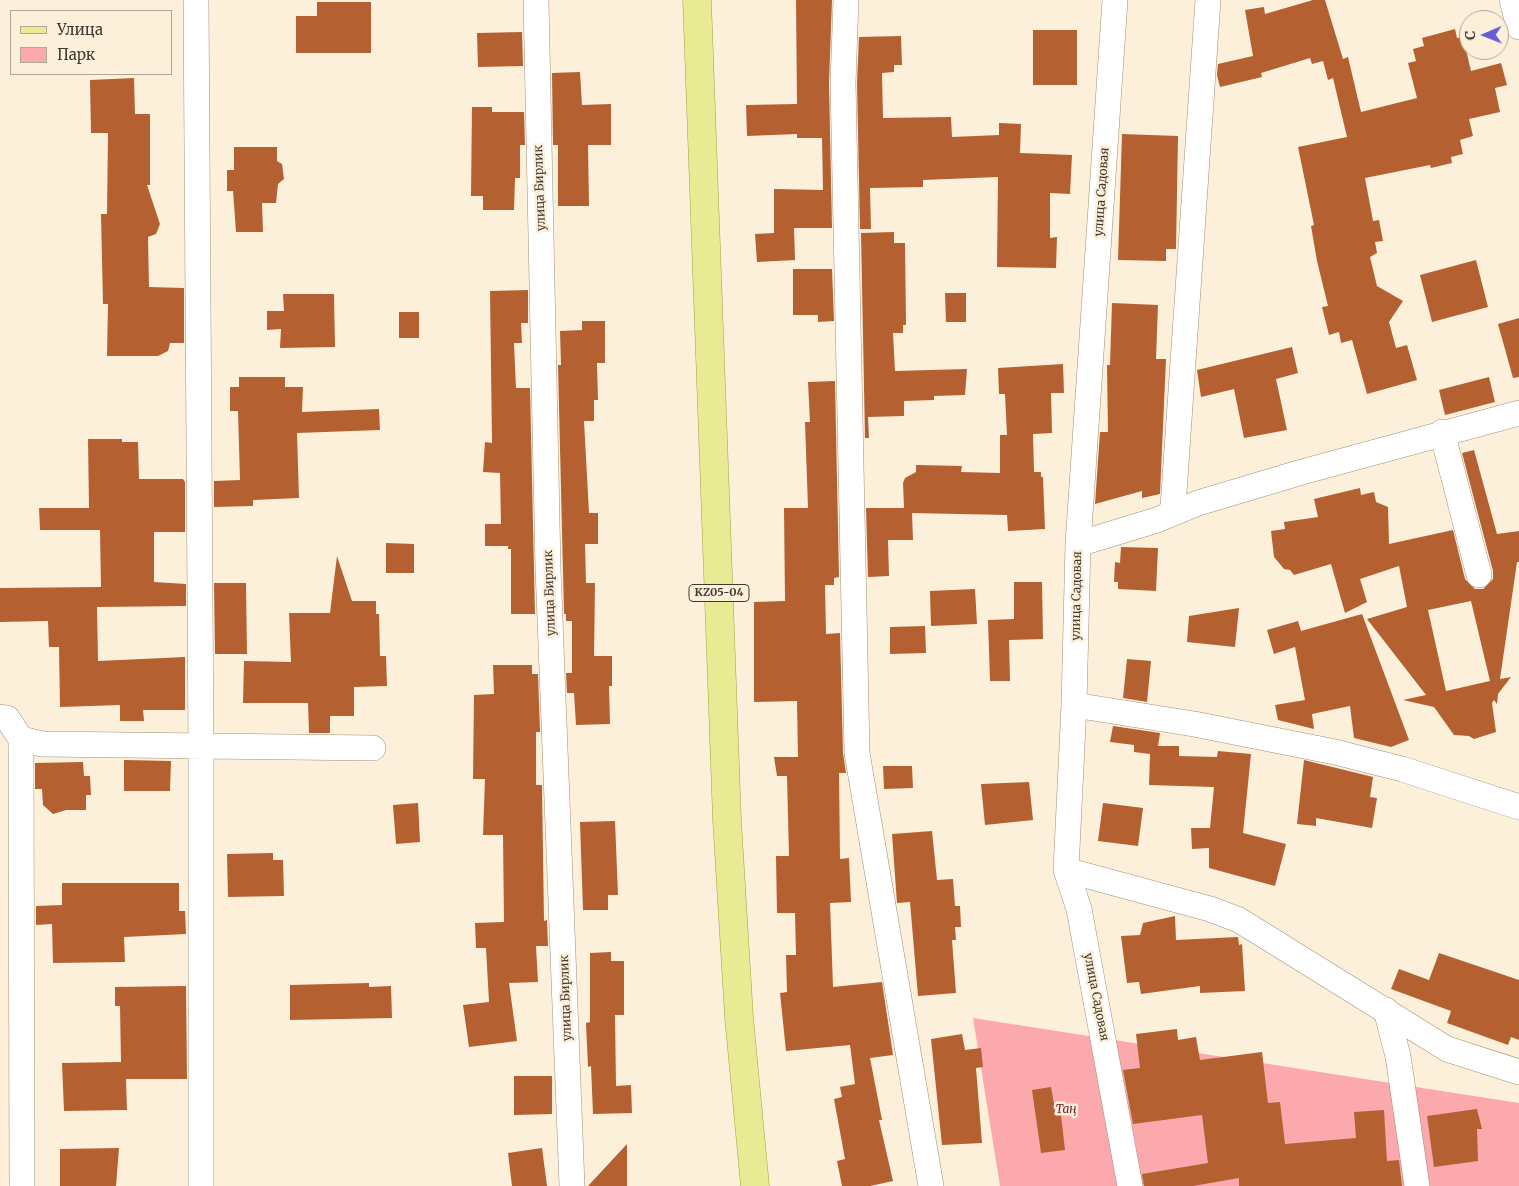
<!DOCTYPE html>
<meta charset="utf-8">
<style>
body{margin:0}
#map{position:relative;width:1519px;height:1186px;overflow:hidden;background:#fdf0db;font-family:Merriweather,serif}
canvas{display:block}
.legend{position:absolute;left:10px;top:10px;width:162px;height:65px;box-sizing:border-box;background:#fdf0db;border:1px solid #b1a796;margin:0;padding:6px 9px;list-style:none;font-size:15px;color:#40392f}
.legend li{display:flex;align-items:center;gap:10px;height:25px}
.legend b{width:25px;border:1px solid #b1a796}
.north{position:absolute;left:1459px;top:10px;width:50px;height:50px;box-sizing:border-box;background:#fdf0db;border:1px solid #b1a796;border-radius:50%;rotate:269deg;font-size:14px;font-weight:700;line-height:20px;text-align:center;color:#40392f}
.north::after{content:'';display:block;margin:auto;width:18px;height:22px;background:#645dd6;clip-path:polygon(50% 0,100% 100%,50% 72%,0 100%)}
</style>
<div id="map">
<canvas width="1519" height="1186"></canvas>
<ul class="legend">
<li><b style="height:6px;background:#e8ea94"></b>Улица</li>
<li><b style="height:14px;background:#fca9ad"></b>Парк</li>
</ul>
<div class="north">С</div>
</div>
<script>
const ctx = document.querySelector('canvas').getContext('2d');
ctx.lineJoin = 'round';
function fill(path, color) { ctx.fillStyle = color; ctx.fill(path, 'evenodd'); }
const poly = rows => new Path2D(rows.map(r => 'M' + r).join(''));
function trace(path, color, width, dash) { ctx.strokeStyle = color; ctx.lineWidth = width; ctx.lineCap = dash ? 'butt' : 'round'; ctx.setLineDash(dash || []); ctx.stroke(path); }
function write(font, color, halo, rows, align = 'center') {
  ctx.font = font + ' Merriweather,serif'; ctx.lineWidth = 5; ctx.setLineDash([]); ctx.textBaseline = 'middle'; ctx.strokeStyle = halo; ctx.fillStyle = color; for (const [text, x, y, turn = 0] of rows) {
    ctx.save(); ctx.translate(x, y); ctx.rotate((+turn || 0) * Math.PI / 180); ctx.textAlign = isNaN(turn) ? turn : align; if (halo) ctx.strokeText(text, 0, 0); ctx.fillText(text, 0, 0); ctx.restore();
  }
}
const green = poly([
 [973,1018,1519,1103,1519,1186,1000,1186]
]);
const building = poly([
 [796,0,832,0,829,83,832,228,794,228,795,260,757,262,755,234,774,233,774,189,823,190,822,138,797,138,797,134,747,136,746,105,797,104],
 [1313,0,1325,0,1343,59,1348,57,1361,112,1417,98,1408,63,1416,61,1413,49,1424,46,1422,38,1455,29,1457,38,1463,37,1471,71,1501,63,1507,85,1495,88,1500,112,1469,119,1473,136,1460,140,1463,154,1451,157,1452,163,1431,168,1430,165,1365,178,1373,221,1379,220,1383,241,1375,242,1377,253,1370,257,1377,286,1403,301,1389,322,1396,348,1407,345,1417,380,1367,394,1352,340,1341,343,1339,332,1329,335,1322,307,1328,306,1317,261,1311,226,1314,225,1298,147,1347,137,1333,78,1328,80,1323,61,1312,64,1310,58,1261,73,1262,77,1220,87,1217,75,1218,64,1253,56,1245,10,1264,7,1265,14],
 [317,2,371,2,371,53,296,53,296,16,317,16],
 [1033,30,1077,30,1077,85,1033,85],
 [522,32,523,66,478,67,477,33],
 [901,36,902,65,894,65,894,72,882,73,883,118,951,117,952,137,999,135,999,123,1021,124,1020,153,1072,155,1070,194,1050,193,1050,238,1057,237,1056,268,997,267,998,177,923,180,923,187,870,188,871,229,860,229,857,83,859,37],
 [580,72,582,105,611,104,611,145,588,145,589,206,558,206,558,145,553,145,552,73],
 [134,78,135,114,150,114,150,185,147,185,160,224,156,234,148,237,149,287,184,288,184,343,170,343,168,351,158,356,107,356,108,304,103,304,101,214,107,214,108,133,91,133,90,80],
 [472,107,492,107,492,112,524,112,525,145,520,145,520,178,515,178,514,210,483,210,483,196,471,196],
 [1122,134,1178,136,1176,249,1166,249,1166,261,1118,260],
 [234,147,277,147,277,161,282,164,284,179,278,184,276,203,262,203,263,232,236,232,233,191,227,191,227,170,234,170],
 [894,232,894,243,905,243,906,325,903,325,903,333,893,333,895,371,967,369,965,395,934,396,934,400,904,401,904,416,868,417,869,438,865,438,861,233],
 [1476,260,1488,307,1432,322,1420,275],
 [793,269,832,269,834,321,818,322,818,315,793,315],
 [528,290,528,323,521,323,522,343,514,343,516,388,530,388,535,614,511,614,511,549,508,549,508,546,485,546,485,524,501,524,500,473,483,472,485,442,492,443,490,291],
 [945,293,966,293,966,322,946,322],
 [283,294,334,294,335,347,280,348,281,329,267,330,267,311,284,311],
 [1112,303,1158,305,1156,359,1166,359,1160,494,1142,498,1142,491,1095,504,1100,432,1108,432,1107,365,1110,365],
 [399,312,419,312,419,338,399,338],
 [1519,318,1519,377,1513,378,1498,324],
 [582,321,605,321,605,363,597,363,598,400,594,400,594,421,584,421,589,513,598,513,598,544,585,544,586,583,595,583,594,656,612,656,612,686,609,686,610,724,576,725,574,693,567,693,566,673,572,673,572,621,566,621,566,614,564,614,558,365,561,365,560,331,582,330],
 [1292,347,1298,373,1276,379,1287,430,1244,438,1234,389,1201,397,1197,370],
 [1063,364,1064,393,1051,393,1052,433,1033,434,1034,472,1041,472,1041,477,1043,477,1045,529,1008,531,1007,515,912,513,913,540,888,540,889,576,868,577,866,508,904,508,903,483,905,478,916,472,916,465,962,466,961,472,1000,473,1000,435,1007,435,1005,394,999,394,998,368],
 [239,377,285,377,285,387,303,387,302,412,379,409,380,430,297,433,299,498,253,500,253,506,214,507,214,481,240,480,238,411,230,411,230,387,239,387],
 [1489,377,1495,402,1445,415,1439,390],
 [835,381,839,577,834,578,834,585,825,585,826,634,840,633,843,753,846,773,839,773,840,859,849,858,851,902,830,903,833,987,882,982,893,1055,870,1058,882,1120,879,1120,893,1181,870,1186,842,1186,837,1161,845,1159,834,1099,842,1097,840,1087,855,1084,850,1045,786,1051,780,993,787,992,786,955,796,955,795,913,777,913,776,856,789,856,787,776,777,776,774,757,798,757,797,701,754,702,754,602,785,601,784,508,808,508,805,422,810,422,808,382],
 [88,439,122,439,122,442,138,442,139,479,183,479,185,482,185,532,154,532,154,582,186,584,186,606,97,607,98,661,185,657,185,710,143,710,144,721,120,721,120,705,60,707,59,647,49,647,48,621,0,622,0,588,101,587,100,530,40,530,39,508,89,508],
 [1474,450,1497,534,1519,531,1519,562,1517,562,1500,679,1511,677,1498,694,1497,704,1494,700,1492,703,1496,732,1474,739,1469,736,1454,735,1434,707,1403,700,1426,695,1367,619,1407,607,1399,566,1360,579,1367,602,1345,613,1331,564,1294,575,1290,570,1284,569,1274,557,1271,531,1285,529,1284,522,1318,517,1314,499,1360,488,1361,495,1374,492,1376,502,1388,507,1389,544,1453,530,1465,579,1475,589,1483,589,1493,579,1493,571,1462,453],
 [1471,601,1490,681,1446,691,1428,610],
 [386,543,414,544,414,573,386,573],
 [1121,547,1158,548,1156,591,1118,589,1118,582,1114,582,1115,562,1120,563],
 [337,556,352,601,376,601,376,614,379,614,380,656,386,656,387,686,354,687,354,716,330,716,330,733,309,733,308,703,243,703,244,661,291,662,289,613,330,613],
 [1014,582,1042,582,1043,639,1009,640,1010,681,990,681,988,620,1014,619],
 [214,583,246,583,247,654,215,654],
 [975,589,977,624,931,626,930,591],
 [1239,608,1235,647,1187,642,1189,616],
 [1362,614,1409,740,1391,747,1354,738,1350,706,1312,714,1314,729,1278,720,1275,705,1305,700,1295,647,1274,654,1267,630,1298,621,1301,631],
 [925,626,926,653,890,654,890,627],
 [1127,659,1151,661,1147,702,1123,698],
 [493,665,532,665,532,674,538,674,540,732,536,732,536,785,542,785,544,921,547,920,548,946,536,946,538,982,509,983,517,1041,469,1047,463,1005,489,1002,486,948,476,948,475,923,504,922,503,835,483,835,485,779,473,779,474,695,494,694],
 [1113,726,1160,733,1158,746,1179,746,1179,756,1217,757,1218,751,1251,754,1243,833,1286,844,1275,886,1209,868,1209,848,1192,849,1191,828,1210,828,1214,787,1149,785,1150,754,1134,752,1134,745,1110,742],
 [124,760,171,761,170,791,124,791],
 [1304,760,1373,777,1370,797,1377,798,1372,828,1316,818,1316,826,1297,824],
 [83,762,84,776,90,776,91,795,86,795,86,810,66,810,53,814,43,805,42,789,35,789,35,763],
 [883,766,912,766,913,788,884,789],
 [1029,782,1033,820,985,825,981,784],
 [418,803,420,842,396,844,393,805],
 [1103,803,1143,808,1138,846,1098,841],
 [615,821,618,895,608,895,608,910,583,910,580,822],
 [932,831,937,880,953,879,955,906,960,906,961,927,955,927,956,940,952,940,956,993,918,996,910,902,897,903,892,834],
 [273,853,273,860,283,860,284,896,228,897,227,854],
 [62,883,179,883,179,911,185,911,186,934,124,937,125,962,53,963,52,924,36,925,36,906,62,905],
 [1175,916,1176,940,1238,937,1239,945,1242,944,1245,991,1200,993,1200,986,1141,994,1139,982,1127,983,1121,936,1140,935,1143,923],
 [611,952,611,961,624,961,624,1015,615,1015,616,1086,631,1085,632,1113,593,1114,591,1066,588,1067,586,1023,590,1022,590,953],
 [1439,953,1519,980,1519,1040,1511,1037,1508,1045,1447,1023,1451,1011,1391,989,1399,969,1429,980],
 [369,983,369,987,391,986,392,1018,290,1020,290,985],
 [186,986,187,1079,126,1079,127,1110,64,1111,62,1063,121,1062,120,1006,115,1006,115,987],
 [1177,1029,1178,1040,1196,1037,1200,1060,1262,1052,1268,1103,1280,1102,1285,1144,1356,1138,1354,1112,1384,1110,1387,1161,1399,1160,1402,1186,1239,1186,1239,1178,1193,1186,1144,1186,1142,1174,1208,1163,1202,1115,1133,1124,1123,1070,1140,1068,1136,1034],
 [962,1034,965,1050,981,1048,983,1067,976,1068,982,1143,942,1145,931,1039],
 [514,1076,552,1076,552,1114,514,1115],
 [1051,1087,1056,1115,1061,1115,1065,1150,1041,1153,1032,1090],
 [1477,1109,1482,1129,1477,1129,1478,1161,1434,1167,1427,1116],
 [627,1144,627,1186,588,1186],
 [119,1148,116,1186,60,1186,60,1149],
 [542,1148,547,1186,512,1186,508,1153]
]);
const street = poly([
 [196,0,201,746,201,1186],
 [536,0,548,568,572,1186],
 [846,0,843,83,857,753,931,1186],
 [1115,0,1078,544,1074,705,1066,870,1079,909,1130,1186],
 [1512,0,1519,27],
 [1442,432,1479,575],
 [1169,515,1173,507,1208,0],
 [1078,544,1157,520,1198,503,1302,472,1519,413],
 [1074,705,1194,724,1335,752,1402,769,1519,807],
 [0,717,7,718,21,739,22,1186],
 [21,739,42,744,373,748],
 [1066,870,1210,909,1239,920,1447,1049,1519,1072],
 [1386,1010,1398,1056,1417,1186]
]);
const primary = poly([
 [697,0,727,820,739,1017,755,1186]
]);
const shields = [
 [719,593,60]
];
const shieldNames = [
 ["KZ05-04",719,593]
];
const streetNames = [
 ["улица Бирлик",540,188,-92],
 ["улица Садовая",1102,192,-86],
 ["улица Бирлик",550,593,-92],
 ["улица Садовая",1077,596,-89],
 ["улица Садовая",1096,997,79],
 ["улица Бирлик",566,998,-92]
];
const parkNames = [
 ["Таң",1066,1110]
];
fill(green, '#fca9ad');
fill(building, '#b46031');
trace(street, '#9f9078', 26);
trace(primary, '#a3a342', 29);
trace(street, '#fff', 25);
trace(primary, '#e8ea94', 28);
for (const [x, y, w] of shields) { const box = new Path2D(); box.roundRect(x - w / 2, y - 8.5, w, 17, 4); ctx.fillStyle = '#fdf0db'; ctx.fill(box); trace(box, '#40392f', 1); }
write('bold 11px', '#40392f', null, shieldNames);
write('12px', '#40392f', '#fdf0db', streetNames);
write('italic 12px', '#751b2a', '#fdf0db', parkNames);
</script>
